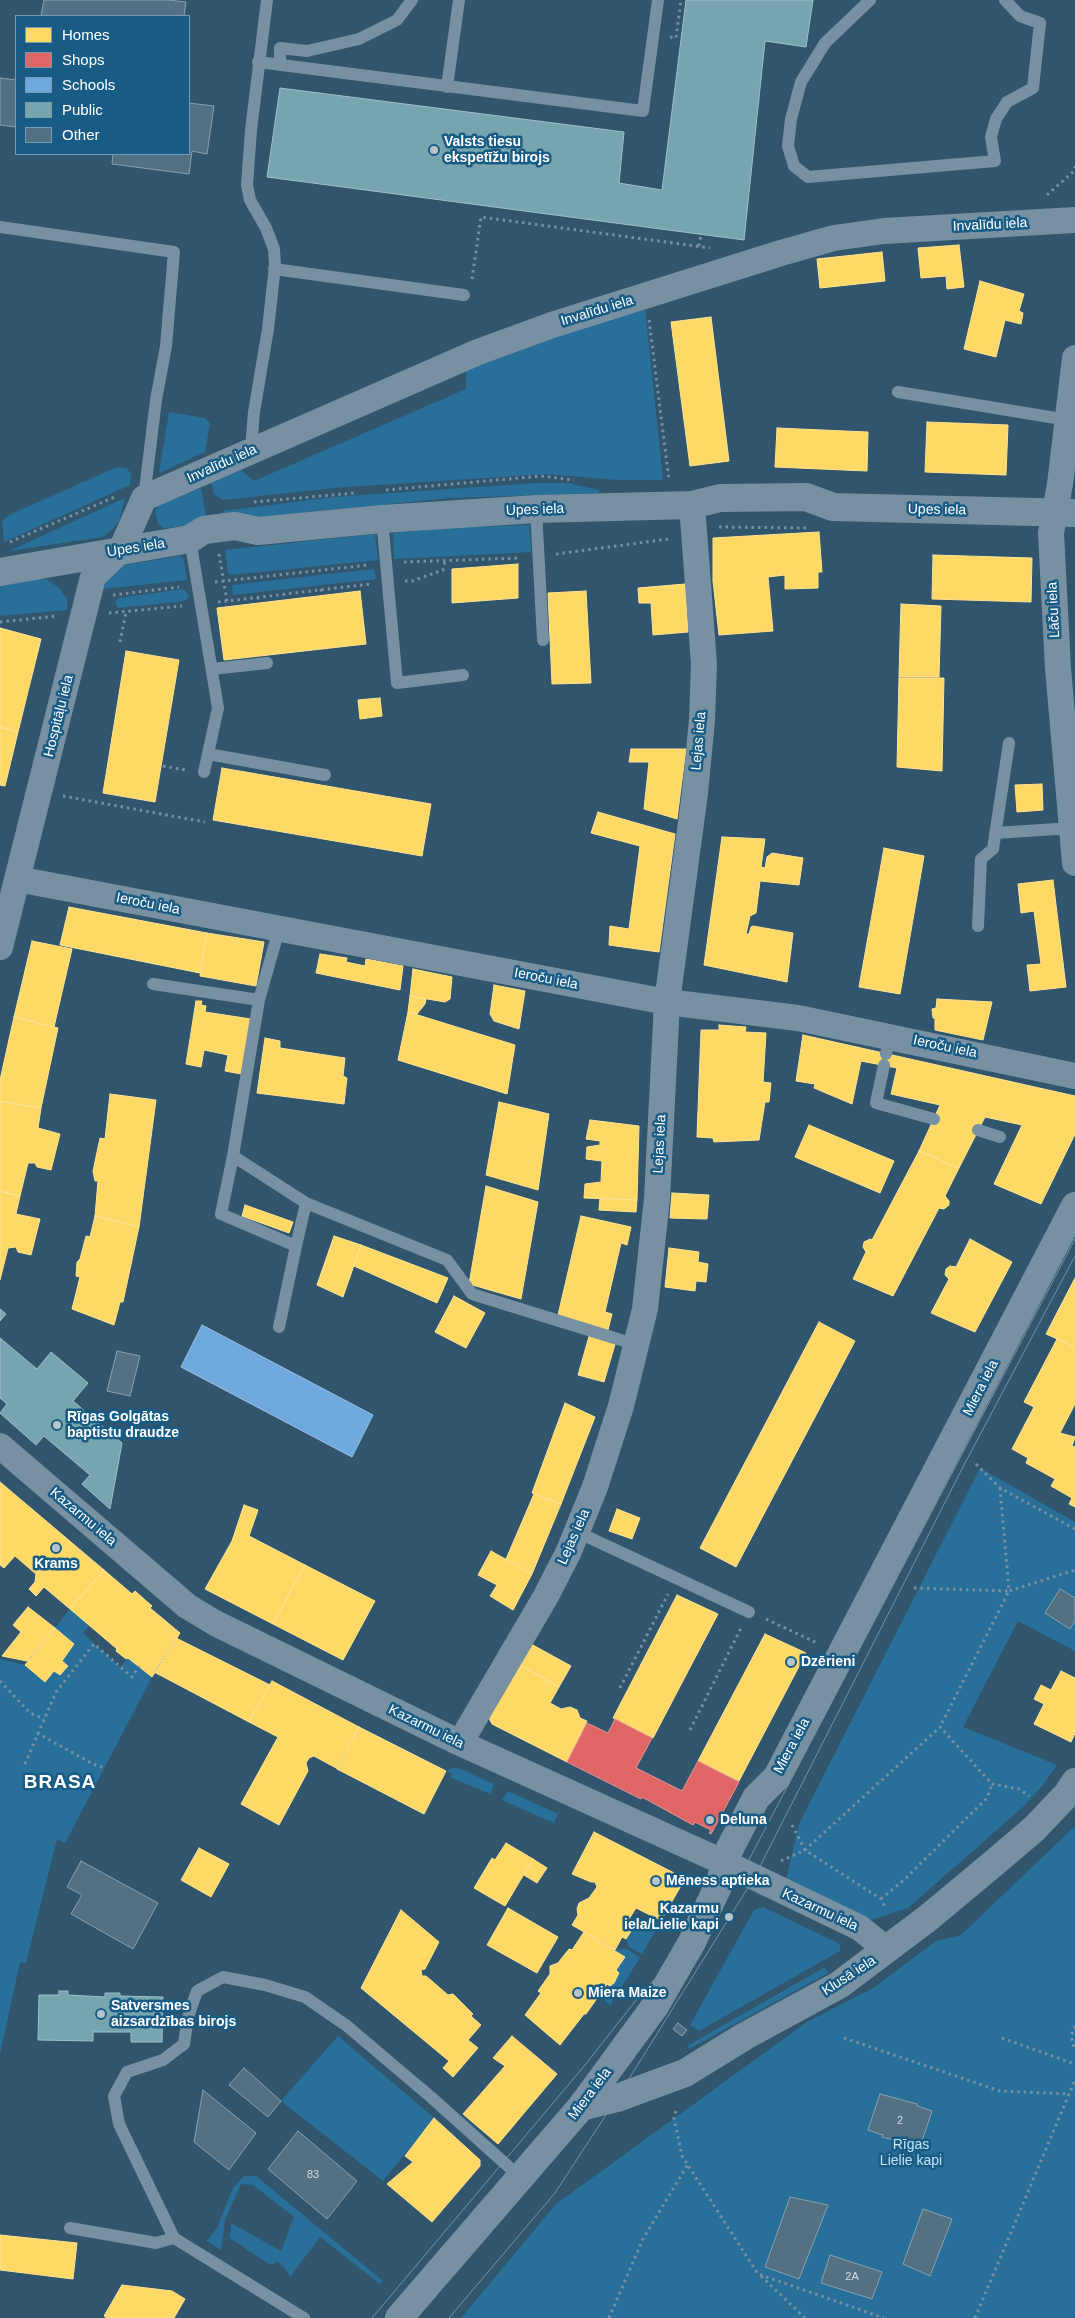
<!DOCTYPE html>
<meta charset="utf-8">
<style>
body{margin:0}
#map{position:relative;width:1075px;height:2318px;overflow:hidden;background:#30556c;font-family:Helvetica,sans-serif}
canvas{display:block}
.legend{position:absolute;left:15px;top:15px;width:175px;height:140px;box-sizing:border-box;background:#185b84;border:1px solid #749db5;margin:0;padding:6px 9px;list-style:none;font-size:15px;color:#fff}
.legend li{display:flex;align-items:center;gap:10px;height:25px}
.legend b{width:25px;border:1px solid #749db5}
</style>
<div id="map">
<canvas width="1075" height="2318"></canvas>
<ul class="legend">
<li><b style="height:14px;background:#ffd966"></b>Homes</li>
<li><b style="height:14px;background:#e06666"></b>Shops</li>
<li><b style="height:14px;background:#6fa8dc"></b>Schools</li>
<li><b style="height:14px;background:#76a5af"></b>Public</li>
<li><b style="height:14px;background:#547183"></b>Other</li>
</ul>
</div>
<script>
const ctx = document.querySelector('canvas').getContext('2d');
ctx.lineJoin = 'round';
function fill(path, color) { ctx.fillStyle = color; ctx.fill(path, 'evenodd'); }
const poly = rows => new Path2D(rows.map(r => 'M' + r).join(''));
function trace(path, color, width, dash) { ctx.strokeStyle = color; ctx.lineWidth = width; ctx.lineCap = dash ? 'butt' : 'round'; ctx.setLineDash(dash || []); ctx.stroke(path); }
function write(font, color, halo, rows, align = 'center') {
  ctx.font = font + ' Helvetica,sans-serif'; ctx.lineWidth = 5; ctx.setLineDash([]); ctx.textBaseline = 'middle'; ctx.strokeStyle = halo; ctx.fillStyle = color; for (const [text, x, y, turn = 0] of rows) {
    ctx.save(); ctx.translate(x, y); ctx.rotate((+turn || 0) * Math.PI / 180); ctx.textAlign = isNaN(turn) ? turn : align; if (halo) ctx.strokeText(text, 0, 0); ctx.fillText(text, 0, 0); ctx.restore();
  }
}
const green = poly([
 [645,308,663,480,617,480,546,474,334,488,223,500,214,494,211,483,241,470,254,481,466,389,466,368,491,357],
 [169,412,205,418,210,423,205,452,159,473],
 [115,468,126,468,131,473,130,485,4,542,2,521,9,515],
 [536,483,567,483,599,490,599,493,451,498,218,521,218,516,223,511,334,497],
 [201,488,207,522,170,528,163,528,158,524,155,510,161,504],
 [125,498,119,521,112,530,103,537,9,551],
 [529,525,531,552,394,559,393,533,450,528],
 [375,534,378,560,231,575,228,573,225,550],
 [180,556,184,560,187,580,103,589,110,573,120,566],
 [374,569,376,579,233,595,232,585],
 [28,579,46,579,58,587,67,599,67,610,0,616,0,585],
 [183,589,189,595,185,601,118,608,115,602,119,598],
 [980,1468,1075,1522,1075,1651,1018,1621,963,1727,1057,1765,1044,1784,1024,1806,908,1908,871,1920,786,1880,799,1824],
 [70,1609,89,1626,83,1633,120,1667,128,1658,152,1677,65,1843,57,1839,26,1963,20,1962,0,2054,0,1659,25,1665,45,1682,54,1671,60,1675,68,1666,62,1661,74,1645,55,1628],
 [456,1767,494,1784,490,1794,450,1777,452,1774,446,1771],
 [508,1791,558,1814,554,1823,502,1800],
 [1075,1826,1075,2318,461,2318,556,2204,807,2022,875,1987,936,1941,961,1935],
 [763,1907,840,1944,840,1951,699,2031,690,2025,754,1910],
 [637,1916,654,1926,656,1930,642,1954,629,1947,626,1939,633,1928],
 [627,1949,640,1958,610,2005,599,1995,607,1984,614,1983,617,1978,619,1973,616,1970,625,1957,615,1950],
 [825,1967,828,1973,689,2049,687,2046],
 [338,2036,434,2118,383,2181,281,2101],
 [244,2176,256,2176,383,2281,380,2284,320,2237,290,2277,285,2268,278,2262,270,2265,230,2238,231,2223,281,2251,294,2217,253,2185,241,2184,225,2220,221,2250,207,2241,217,2228,233,2188]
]);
const homes = poly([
 [959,245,964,287,947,289,946,276,921,278,918,248,959,245],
 [882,252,885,281,820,288,817,259,882,252],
 [980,281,1024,294,1019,311,1023,313,1021,324,1005,320,996,357,964,349,980,281],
 [711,317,729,461,690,466,671,322,711,317],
 [927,422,1008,425,1006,475,925,472,927,422],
 [777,428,868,432,867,471,775,467,777,428],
 [819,532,822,572,818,572,818,588,785,589,785,575,768,577,773,631,719,635,713,581,713,538,819,532],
 [933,555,1032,558,1031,602,932,599,933,555],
 [518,564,518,598,452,603,452,569,518,564],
 [685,584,688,632,653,635,651,603,639,603,638,588,685,584],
 [360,591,366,644,224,660,217,608,360,591],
 [586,591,591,683,552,684,548,593,586,591],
 [901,604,941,606,939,677,899,677,901,604],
 [0,628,41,639,18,732,0,727,0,628],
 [126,651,179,660,155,802,103,793,126,651],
 [899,678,944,678,942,771,897,767,899,678],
 [380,698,382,716,360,719,358,700,380,698],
 [0,727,18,732,5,786,0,785,0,727],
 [631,749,686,749,677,819,644,809,649,762,629,762,631,749],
 [222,768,431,804,422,856,213,820,222,768],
 [1042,784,1043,810,1017,812,1015,785,1042,784],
 [598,812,675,834,659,952,609,945,610,926,629,929,640,846,591,833,598,812],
 [722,837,765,839,761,867,765,868,767,857,772,853,803,858,799,885,760,881,756,913,750,916,746,934,749,934,751,927,753,926,793,933,787,982,704,965,722,837],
 [884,848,924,856,900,994,859,987,884,848],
 [1053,880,1066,987,1030,991,1027,965,1041,964,1034,911,1021,913,1018,884,1053,880],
 [69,907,207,933,200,973,60,945,69,907],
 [207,933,264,942,256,986,200,976,207,933],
 [32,941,72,949,54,1027,14,1017,32,941],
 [320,954,347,958,346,962,365,966,366,959,403,966,400,990,316,973,320,954],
 [413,969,452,977,450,999,445,1002,410,996,413,969],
 [494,985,525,991,519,1029,494,1021,490,1014,494,985],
 [410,996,426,999,425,1004,417,1014,408,1012,410,996],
 [937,999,992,1002,983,1040,935,1030,935,1018,933,1018,932,1009,936,1008,937,999],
 [196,1001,202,1001,201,1005,206,1006,205,1012,251,1019,241,1074,225,1071,228,1055,204,1050,201,1067,186,1064,196,1001],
 [408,1012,515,1045,507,1094,398,1060,408,1012],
 [14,1017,58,1028,41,1108,0,1101,0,1080,14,1017],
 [719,1025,746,1027,745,1032,766,1033,763,1082,771,1083,769,1102,765,1102,759,1140,714,1142,713,1138,697,1137,701,1030,719,1030,719,1025],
 [803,1035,1075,1096,1075,1134,1041,1204,994,1184,1022,1125,985,1117,959,1168,919,1151,940,1105,891,1094,897,1068,861,1061,852,1104,814,1088,815,1084,796,1081,803,1035],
 [265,1038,280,1041,280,1048,345,1058,343,1076,347,1078,344,1104,257,1093,265,1038],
 [110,1094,156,1100,139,1227,95,1216,98,1181,95,1181,93,1171,100,1138,105,1139,110,1094],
 [0,1101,41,1108,38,1128,60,1134,51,1170,37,1167,35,1163,28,1163,20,1196,0,1191,0,1101],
 [499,1102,549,1114,538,1190,486,1175,499,1102],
 [590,1120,639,1126,637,1200,584,1198,585,1184,601,1182,602,1161,586,1159,587,1147,600,1145,600,1141,586,1139,590,1120],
 [809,1125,894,1161,880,1193,795,1157,809,1125],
 [919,1151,959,1168,945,1196,949,1201,949,1205,944,1209,939,1208,893,1296,853,1279,866,1252,863,1247,864,1242,870,1239,872,1240,919,1151],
 [486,1186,538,1202,521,1299,469,1284,486,1186],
 [0,1191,20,1196,16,1214,40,1219,31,1255,18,1252,16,1247,8,1248,0,1280,0,1191],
 [672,1193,709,1195,707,1219,670,1218,672,1193],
 [600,1198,637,1200,636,1212,599,1210,600,1198],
 [245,1205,293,1222,289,1233,242,1216,245,1205],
 [95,1216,139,1227,123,1302,120,1302,114,1325,72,1309,80,1277,76,1276,77,1262,80,1259,86,1236,90,1237,95,1216],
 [581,1216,631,1227,627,1245,621,1243,605,1312,612,1314,608,1330,558,1315,581,1216],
 [334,1236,361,1245,343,1297,317,1285,334,1236],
 [970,1239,1012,1262,975,1332,931,1313,949,1279,945,1275,946,1269,950,1266,956,1267,970,1239],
 [361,1245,448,1278,437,1303,354,1266,361,1245],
 [669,1248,699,1252,698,1262,708,1264,706,1282,696,1281,695,1291,665,1287,669,1248],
 [1075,1278,1075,1347,1046,1334,1075,1278],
 [454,1296,485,1313,466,1348,435,1332,454,1296],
 [819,1322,855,1341,736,1567,700,1548,819,1322],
 [590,1333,616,1341,604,1382,578,1375,590,1333],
 [1057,1339,1075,1347,1075,1404,1060,1433,1075,1437,1072,1446,1075,1447,1075,1507,1069,1504,1072,1498,1051,1486,1055,1479,1026,1463,1028,1458,1012,1449,1034,1407,1024,1402,1057,1339],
 [565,1403,595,1417,561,1504,532,1493,565,1403],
 [0,1482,104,1570,70,1609,44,1587,36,1596,29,1589,35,1582,36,1574,15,1556,4,1568,0,1565,0,1482],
 [534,1494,561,1504,532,1574,506,1559,534,1494],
 [244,1505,258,1510,249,1536,305,1565,273,1624,205,1589,232,1541,244,1505],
 [617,1509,640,1518,632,1539,609,1531,617,1509],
 [491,1551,532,1574,513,1610,490,1596,497,1585,478,1575,491,1551],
 [305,1565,375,1601,343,1660,273,1624,305,1565],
 [104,1570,132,1594,135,1591,152,1606,150,1608,180,1633,152,1677,128,1658,126,1659,116,1651,117,1649,70,1609,104,1570],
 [677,1595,718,1614,653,1738,613,1718,677,1595],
 [28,1607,55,1628,27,1661,2,1656,21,1632,13,1625,28,1607],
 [55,1628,74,1644,62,1661,68,1666,60,1675,54,1671,45,1682,25,1665,55,1628],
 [765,1634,806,1653,739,1781,698,1761,765,1634],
 [176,1638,270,1685,249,1722,154,1672,176,1638],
 [531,1644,571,1666,559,1687,519,1665,531,1644],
 [519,1665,559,1687,550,1703,561,1709,570,1707,577,1710,580,1718,587,1721,567,1762,492,1724,489,1718,519,1665],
 [1061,1671,1075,1678,1075,1733,1071,1742,1034,1724,1044,1704,1034,1699,1041,1685,1051,1690,1061,1671],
 [272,1681,359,1727,338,1769,314,1756,309,1758,306,1763,308,1771,279,1825,241,1804,278,1737,249,1722,272,1681],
 [359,1727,446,1771,424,1814,337,1769,359,1727],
 [594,1832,682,1877,682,1884,663,1917,658,1919,636,1908,629,1919,634,1922,633,1928,626,1939,622,1937,615,1950,572,1925,578,1915,577,1909,579,1903,589,1898,597,1887,595,1882,591,1882,572,1874,594,1832],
 [506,1843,533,1859,505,1906,474,1888,492,1858,495,1860,506,1843],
 [199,1848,229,1864,211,1897,181,1880,199,1848],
 [533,1859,547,1868,537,1883,524,1875,533,1859],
 [508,1908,558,1937,537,1973,487,1945,508,1908],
 [401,1910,439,1942,425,1969,421,1970,422,1976,426,1976,448,1995,453,1994,473,2014,471,2016,481,2025,468,2040,478,2048,453,2077,443,2068,449,2061,361,1988,401,1910],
 [584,1932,625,1957,616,1970,619,1973,614,1983,610,1986,607,1984,586,2014,584,2014,560,2045,525,2015,541,1993,538,1991,550,1974,550,1966,558,1963,569,1949,572,1950,584,1932],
 [512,2036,557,2074,498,2144,463,2114,505,2066,493,2058,512,2036],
 [434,2118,480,2160,480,2166,432,2222,387,2184,413,2162,405,2156,434,2118],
 [0,2235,77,2243,73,2279,0,2270,0,2235],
 [122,2285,172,2291,185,2299,174,2318,107,2318,104,2316,122,2285]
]);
const shops = poly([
 [615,1719,652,1738,636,1768,682,1791,698,1761,739,1782,711,1834,709,1833,711,1830,695,1822,693,1825,642,1797,641,1799,567,1762,587,1723,608,1733,615,1719]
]);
const schools = poly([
 [202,1325,373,1415,352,1457,181,1367,202,1325]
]);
const public = poly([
 [686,0,813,0,806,47,765,41,744,240,267,177,280,88,624,132,619,183,662,190,686,0],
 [0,1309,6,1314,0,1321,0,1309],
 [0,1338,37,1369,51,1352,88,1383,73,1401,122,1443,110,1509,82,1484,90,1475,44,1436,36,1445,0,1413,7,1404,0,1398,0,1338],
 [59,1991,68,1991,68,1995,105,1997,105,1993,120,1993,120,1996,163,1997,162,2042,131,2042,131,2032,93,2032,93,2041,38,2040,39,1995,59,1995,59,1991]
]);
const building = poly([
 [44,0,168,0,186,2,184,16,41,16,44,0],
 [0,78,16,80,16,127,0,125,0,78],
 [189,103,214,106,207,154,192,151,189,174,112,164,113,154,189,154,189,103],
 [117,1351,140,1356,130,1396,107,1391,117,1351],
 [1060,1589,1075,1598,1075,1621,1070,1629,1045,1613,1060,1589],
 [81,1861,158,1903,133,1949,71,1914,82,1895,67,1887,81,1861],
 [678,2023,687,2030,682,2036,673,2029,678,2023],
 [244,2068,281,2101,268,2117,229,2085,244,2068],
 [203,2090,256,2133,229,2170,194,2142,203,2090],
 [880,2094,917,2104,917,2106,932,2111,920,2147,882,2137,883,2135,868,2130,880,2094],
 [298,2131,357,2181,327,2219,268,2169,298,2131],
 [790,2197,828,2205,799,2279,765,2267,790,2197],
 [923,2209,952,2219,930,2276,903,2264,923,2209],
 [830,2255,882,2272,872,2299,821,2283,830,2255]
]);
const path = poly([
 [670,37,676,38,681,0],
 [1047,195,1074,171,1075,166],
 [699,246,701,234],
 [472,279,481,217,710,248],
 [649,320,669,480],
 [386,490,541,476,574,480],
 [254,502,355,493],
 [719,527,810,528],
 [10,542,117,496],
 [219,554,227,601],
 [556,554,669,539],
 [404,562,520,558],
 [405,581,412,581,443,570,445,561],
 [215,582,368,565],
 [321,589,322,595],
 [113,595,179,587],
 [258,597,258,603],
 [218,602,371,584],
 [109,613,182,606],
 [0,622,57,616],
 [120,642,126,612],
 [163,766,186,770],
 [63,796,205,822],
 [976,1464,1000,1488,1075,1529],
 [1000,1488,1009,1591,1075,1570],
 [914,1588,1009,1591,940,1727],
 [766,1619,817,1643],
 [0,1681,30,1713,44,1719],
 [620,1688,668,1594],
 [690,1730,741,1628],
 [37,1733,93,1764,105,1768],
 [25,1764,56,1692,94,1644,132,1677,139,1666],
 [792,1825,805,1850,881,1899,885,1907],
 [781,1861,805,1850,940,1727,992,1784,1019,1789,1029,1796],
 [881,1899,906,1878,987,1798,992,1784],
 [1075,2026,1071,2036,1075,2050],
 [844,2038,1000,2091,1070,2094],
 [1002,2038,1075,2064],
 [676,2111,674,2118,682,2156,758,2274,884,2318],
 [761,2276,805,2318],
 [609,2318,643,2239,688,2164],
 [975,2318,1075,2080]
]);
const service = poly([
 [870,0,825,43,801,82,791,119,788,146,794,166,808,177,995,161,991,137,996,119,1007,102,1033,88,1040,23,1020,16,1005,0],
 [258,62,643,111,658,0],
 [280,65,280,48,307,51,359,39,397,20,412,0],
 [447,87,459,0],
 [0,227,174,252,166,346,156,400,144,498],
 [274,269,464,295],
 [898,392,1068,420],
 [253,450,252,437,254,412,268,329,275,266,274,249,266,228,250,200,247,185,251,130,267,0],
 [536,509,543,640],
 [382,519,397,683,463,675],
 [190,539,218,708,204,772],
 [212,669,267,663],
 [208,754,325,775],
 [995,833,1072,828],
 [978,926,981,859,993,849,1009,743],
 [153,984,259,1000],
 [886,1054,890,1036],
 [884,1065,876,1103,934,1119],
 [978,1130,1000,1137],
 [233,1156,306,1203,296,1246],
 [306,1203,447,1260,472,1294,637,1345],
 [279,1327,296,1246,221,1214,233,1156,259,1000,279,929],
 [577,1532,749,1612],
 [70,2228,156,2243,174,2238],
 [304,2318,174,2238,119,2124,114,2096,127,2072,163,2060,184,2044,188,2017,197,1991,223,1977,265,1985,305,1997,347,2026,432,2098,520,2177]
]);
const minor = poly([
 [1075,358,1060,484,1051,533,1058,668,1075,863],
 [17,879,667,1002,798,1018,1075,1076],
 [0,947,93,577,121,550,144,498,478,352,552,325,781,253,834,238,884,231,1075,220],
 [0,1446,187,1606,215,1623,460,1743,725,1863,860,1928,887,1950],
 [460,1743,546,1596,569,1551,595,1487,621,1406,645,1309,657,1199,667,1002,695,793,702,720,704,664,692,505]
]);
const tertiary = poly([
 [0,572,190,539,204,530,235,526,258,531,382,519,536,509,692,505,720,498,806,497,833,507,1075,513],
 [581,2107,617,2098,685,2073,745,2036,839,1985,928,1918,988,1868,1034,1829,1068,1793,1075,1782],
 [399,2318,581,2107,655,2006,692,1942,720,1882,728,1852,756,1798,777,1777,1075,1206]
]);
const tram = poly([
 [372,2318,585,2065,644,1990,692,1942,742,1873,1075,1239],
 [449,2318,555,2193,617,2098,754,1878,965,1463,1075,1256]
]);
const markers = [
 [434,150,5,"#b7c4cc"],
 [57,1425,5,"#b7c4cc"],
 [56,1548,5,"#b7c4cc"],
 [791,1662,5,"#b7c4cc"],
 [710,1820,5,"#b7c4cc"],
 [656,1881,5,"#b7c4cc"],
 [729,1917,5,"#b7c4cc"],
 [578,1993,5,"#b7c4cc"],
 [101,2014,5,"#b7c4cc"]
];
const numberNames = [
 ["2",900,2121],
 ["83",313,2175],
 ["2A",852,2277]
];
const poiNames = [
 ["Valsts tiesu",444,142],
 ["ekspetīžu birojs",444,158],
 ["Rīgas Golgātas",67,1417],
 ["baptistu draudze",67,1433],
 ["Krams",56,1564,"center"],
 ["Dzērieni",801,1662],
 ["Deluna",720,1820],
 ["Mēness aptieka",666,1881],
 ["Kazarmu",719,1909,"right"],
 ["iela/Lielie kapi",719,1925,"right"],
 ["Miera Maize",588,1993],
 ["Satversmes",111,2006],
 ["aizsardzības birojs",111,2022]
];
const streetNames = [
 ["Invalīdu iela",990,225,-3],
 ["Invalīdu iela",597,311,-17],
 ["Invalīdu iela",222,464,-24],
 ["Upes iela",535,510,-2],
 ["Upes iela",937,510,1],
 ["Upes iela",136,548,-9],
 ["Lāču iela",1054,610,-93],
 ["Hospitāļu iela",59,716,-76],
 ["Lejas iela",699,741,-85],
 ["Ieroču iela",148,904,11],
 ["Ieroču iela",546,979,11],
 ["Ieroču iela",945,1047,12],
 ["Lejas iela",660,1144,-87],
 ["Miera iela",981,1388,-63],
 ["Kazarmu iela",83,1517,40],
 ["Lejas iela",574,1537,-66],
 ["Kazarmu iela",426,1727,26],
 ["Miera iela",792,1746,-62],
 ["Kazarmu iela",820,1910,25],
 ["Klusā iela",849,1976,-33],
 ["Miera iela",590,2094,-53]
];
const parkNames = [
 ["Rīgas",911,2145],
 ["Lielie kapi",911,2161]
];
const districtNames = [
 ["BRASA",60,1783]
];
fill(green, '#28709a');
fill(homes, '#ffd966');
trace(homes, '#ffe494', 1);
fill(shops, '#e06666');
trace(shops, '#e99494', 1);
fill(schools, '#6fa8dc');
trace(schools, '#9ac2e6', 1);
fill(public, '#76a5af');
trace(public, '#9fc0c7', 1);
fill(building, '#547183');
trace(building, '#8aa1b0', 1);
trace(path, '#7791a2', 3, [2.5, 4]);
trace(service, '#7791a2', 12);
trace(minor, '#7791a2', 26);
trace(tertiary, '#7791a2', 28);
trace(tram, '#7891a2', 1);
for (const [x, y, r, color] of markers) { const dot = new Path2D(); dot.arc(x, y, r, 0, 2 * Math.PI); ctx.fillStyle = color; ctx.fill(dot); trace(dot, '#185b84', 2); }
write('11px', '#d4dce0', null, numberNames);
write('bold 14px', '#fff', '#185b84', poiNames, 'left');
write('14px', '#fff', '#185b84', streetNames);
write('14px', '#c2e5f9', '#185b84', parkNames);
ctx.letterSpacing = '1px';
write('bold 19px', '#fff', '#185b84', districtNames);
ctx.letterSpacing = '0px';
</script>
